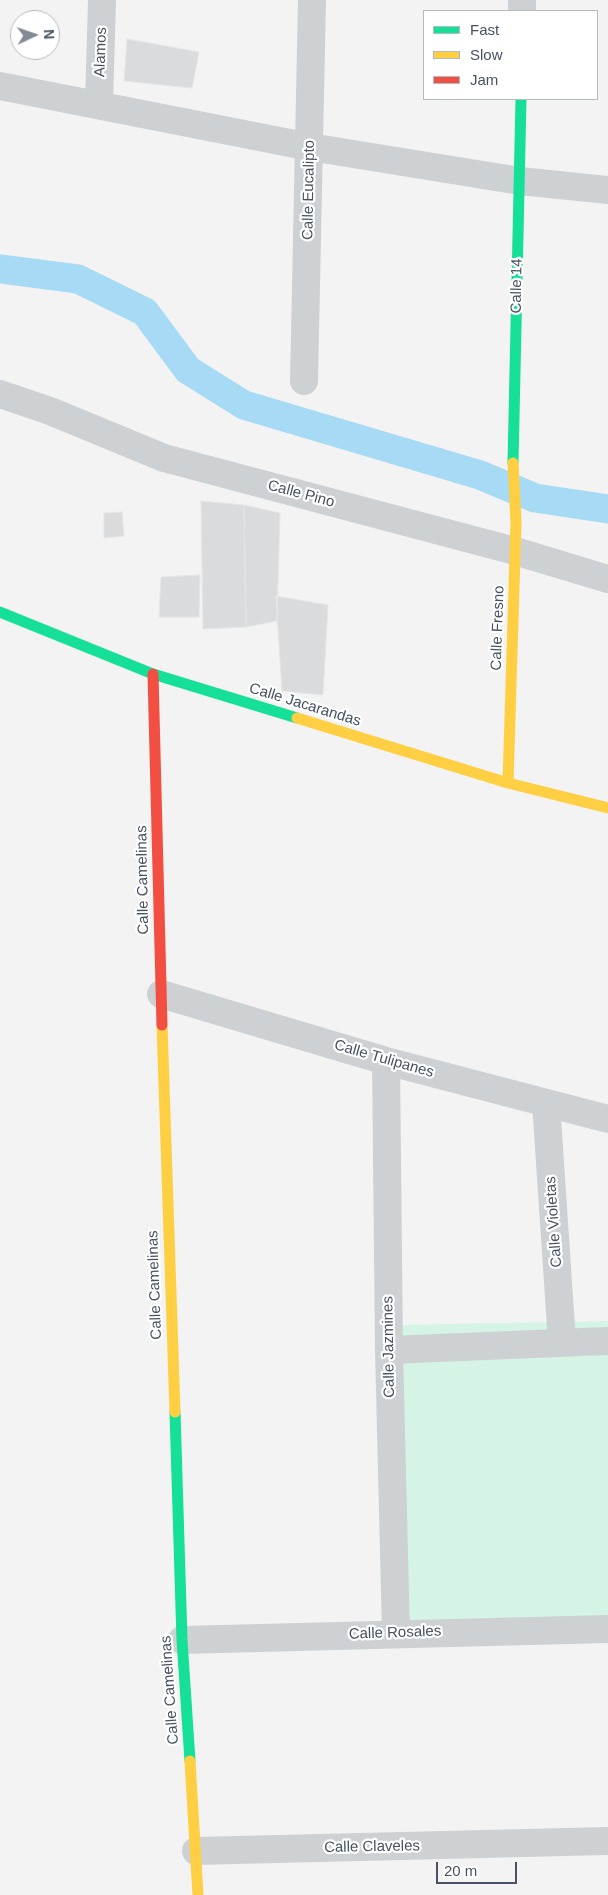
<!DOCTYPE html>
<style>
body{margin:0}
#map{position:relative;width:608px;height:1895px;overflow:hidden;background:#f3f3f3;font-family:Helvetica,sans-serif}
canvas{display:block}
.legend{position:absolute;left:423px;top:10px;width:175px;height:90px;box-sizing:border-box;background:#fff;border:1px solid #b5bac0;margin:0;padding:6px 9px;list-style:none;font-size:15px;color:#475262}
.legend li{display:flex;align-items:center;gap:10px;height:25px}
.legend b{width:25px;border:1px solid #b5bac0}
.north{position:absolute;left:10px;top:10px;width:50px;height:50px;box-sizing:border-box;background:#fff;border:1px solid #b5bac0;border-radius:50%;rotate:87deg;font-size:14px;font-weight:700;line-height:20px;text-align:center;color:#475262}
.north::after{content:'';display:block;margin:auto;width:18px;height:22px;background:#838a95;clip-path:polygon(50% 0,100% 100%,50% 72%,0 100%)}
.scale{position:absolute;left:436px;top:1862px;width:81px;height:22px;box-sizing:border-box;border:2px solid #475262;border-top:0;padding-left:6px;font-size:15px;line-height:18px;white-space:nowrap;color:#475262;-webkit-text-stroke:4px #fff;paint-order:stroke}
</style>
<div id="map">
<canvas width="608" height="1895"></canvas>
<ul class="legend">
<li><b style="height:6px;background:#16e098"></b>Fast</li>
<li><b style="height:6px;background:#ffcf43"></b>Slow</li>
<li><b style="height:6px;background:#f24e42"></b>Jam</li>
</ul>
<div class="north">N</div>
<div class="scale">20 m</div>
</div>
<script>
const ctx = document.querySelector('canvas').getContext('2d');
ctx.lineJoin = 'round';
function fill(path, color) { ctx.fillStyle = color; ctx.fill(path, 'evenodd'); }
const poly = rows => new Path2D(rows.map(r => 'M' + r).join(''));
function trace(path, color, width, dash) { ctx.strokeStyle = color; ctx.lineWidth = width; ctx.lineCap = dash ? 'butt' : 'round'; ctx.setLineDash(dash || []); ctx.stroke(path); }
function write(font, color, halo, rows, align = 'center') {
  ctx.font = font + ' Helvetica,sans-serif'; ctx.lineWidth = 4.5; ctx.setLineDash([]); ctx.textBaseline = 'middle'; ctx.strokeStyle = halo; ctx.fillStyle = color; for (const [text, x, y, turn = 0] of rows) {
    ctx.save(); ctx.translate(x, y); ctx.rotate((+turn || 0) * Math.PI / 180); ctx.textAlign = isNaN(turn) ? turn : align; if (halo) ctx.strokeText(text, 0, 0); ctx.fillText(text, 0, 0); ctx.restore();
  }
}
const green = poly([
 [608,1321,608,1639,407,1647,394,1325]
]);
const canal = poly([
 [0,269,78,279,145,312,188,370,244,405,480,475,535,498,608,509]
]);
const building = poly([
 [127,39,199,52,192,88,124,81,127,39],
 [201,501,244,505,246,627,203,629,201,501],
 [244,505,280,513,277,621,246,627,244,505],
 [122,512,124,536,104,538,104,513,122,512],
 [200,575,199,617,159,617,161,577,200,575],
 [276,596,328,605,323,695,282,691,276,596]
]);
const street = poly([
 [522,11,522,0],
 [0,86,310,147,520,181,608,190],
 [99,105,102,0],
 [304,381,312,0],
 [0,394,50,411,164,458,515,551,608,579],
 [161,994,386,1061,608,1119],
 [386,1061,389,1350,396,1633],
 [546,1103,562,1342],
 [389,1350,608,1341],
 [182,1640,608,1629],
 [196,1851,608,1841]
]);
const fast = poly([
 [513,463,521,99],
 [0,612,153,674,297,718],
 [175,1412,182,1640,190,1761]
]);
const slow = poly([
 [297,718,508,783,608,808],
 [508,783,516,522,513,463],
 [162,1025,175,1412],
 [190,1761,198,1895]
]);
const jam = poly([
 [153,674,162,1025]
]);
const streetNames = [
 ["Alamos",101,52,-88],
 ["Calle Eucalipto",309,190,-89],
 ["Calle 14",517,286,-89],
 ["Calle Pino",301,494,15],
 ["Calle Fresno",498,628,-88],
 ["Calle Jacarandas",305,705,17],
 ["Calle Camelinas",143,880,-91],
 ["Calle Tulipanes",384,1059,16],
 ["Calle Violetas",554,1222,-94],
 ["Calle Camelinas",155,1285,-92],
 ["Calle Jazmines",389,1347,-91],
 ["Calle Rosales",395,1633,-2],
 ["Calle Camelinas",170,1690,-94],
 ["Calle Claveles",372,1847,-1]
];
fill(green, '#d6f4e5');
trace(canal, '#a7daf4', 29);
fill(building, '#dadbdd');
trace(building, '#e4e5e6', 1);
trace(street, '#ced1d4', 28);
trace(fast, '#16e098', 11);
trace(slow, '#ffcf43', 11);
trace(jam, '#f24e42', 11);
write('15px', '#475262', '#fff', streetNames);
</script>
